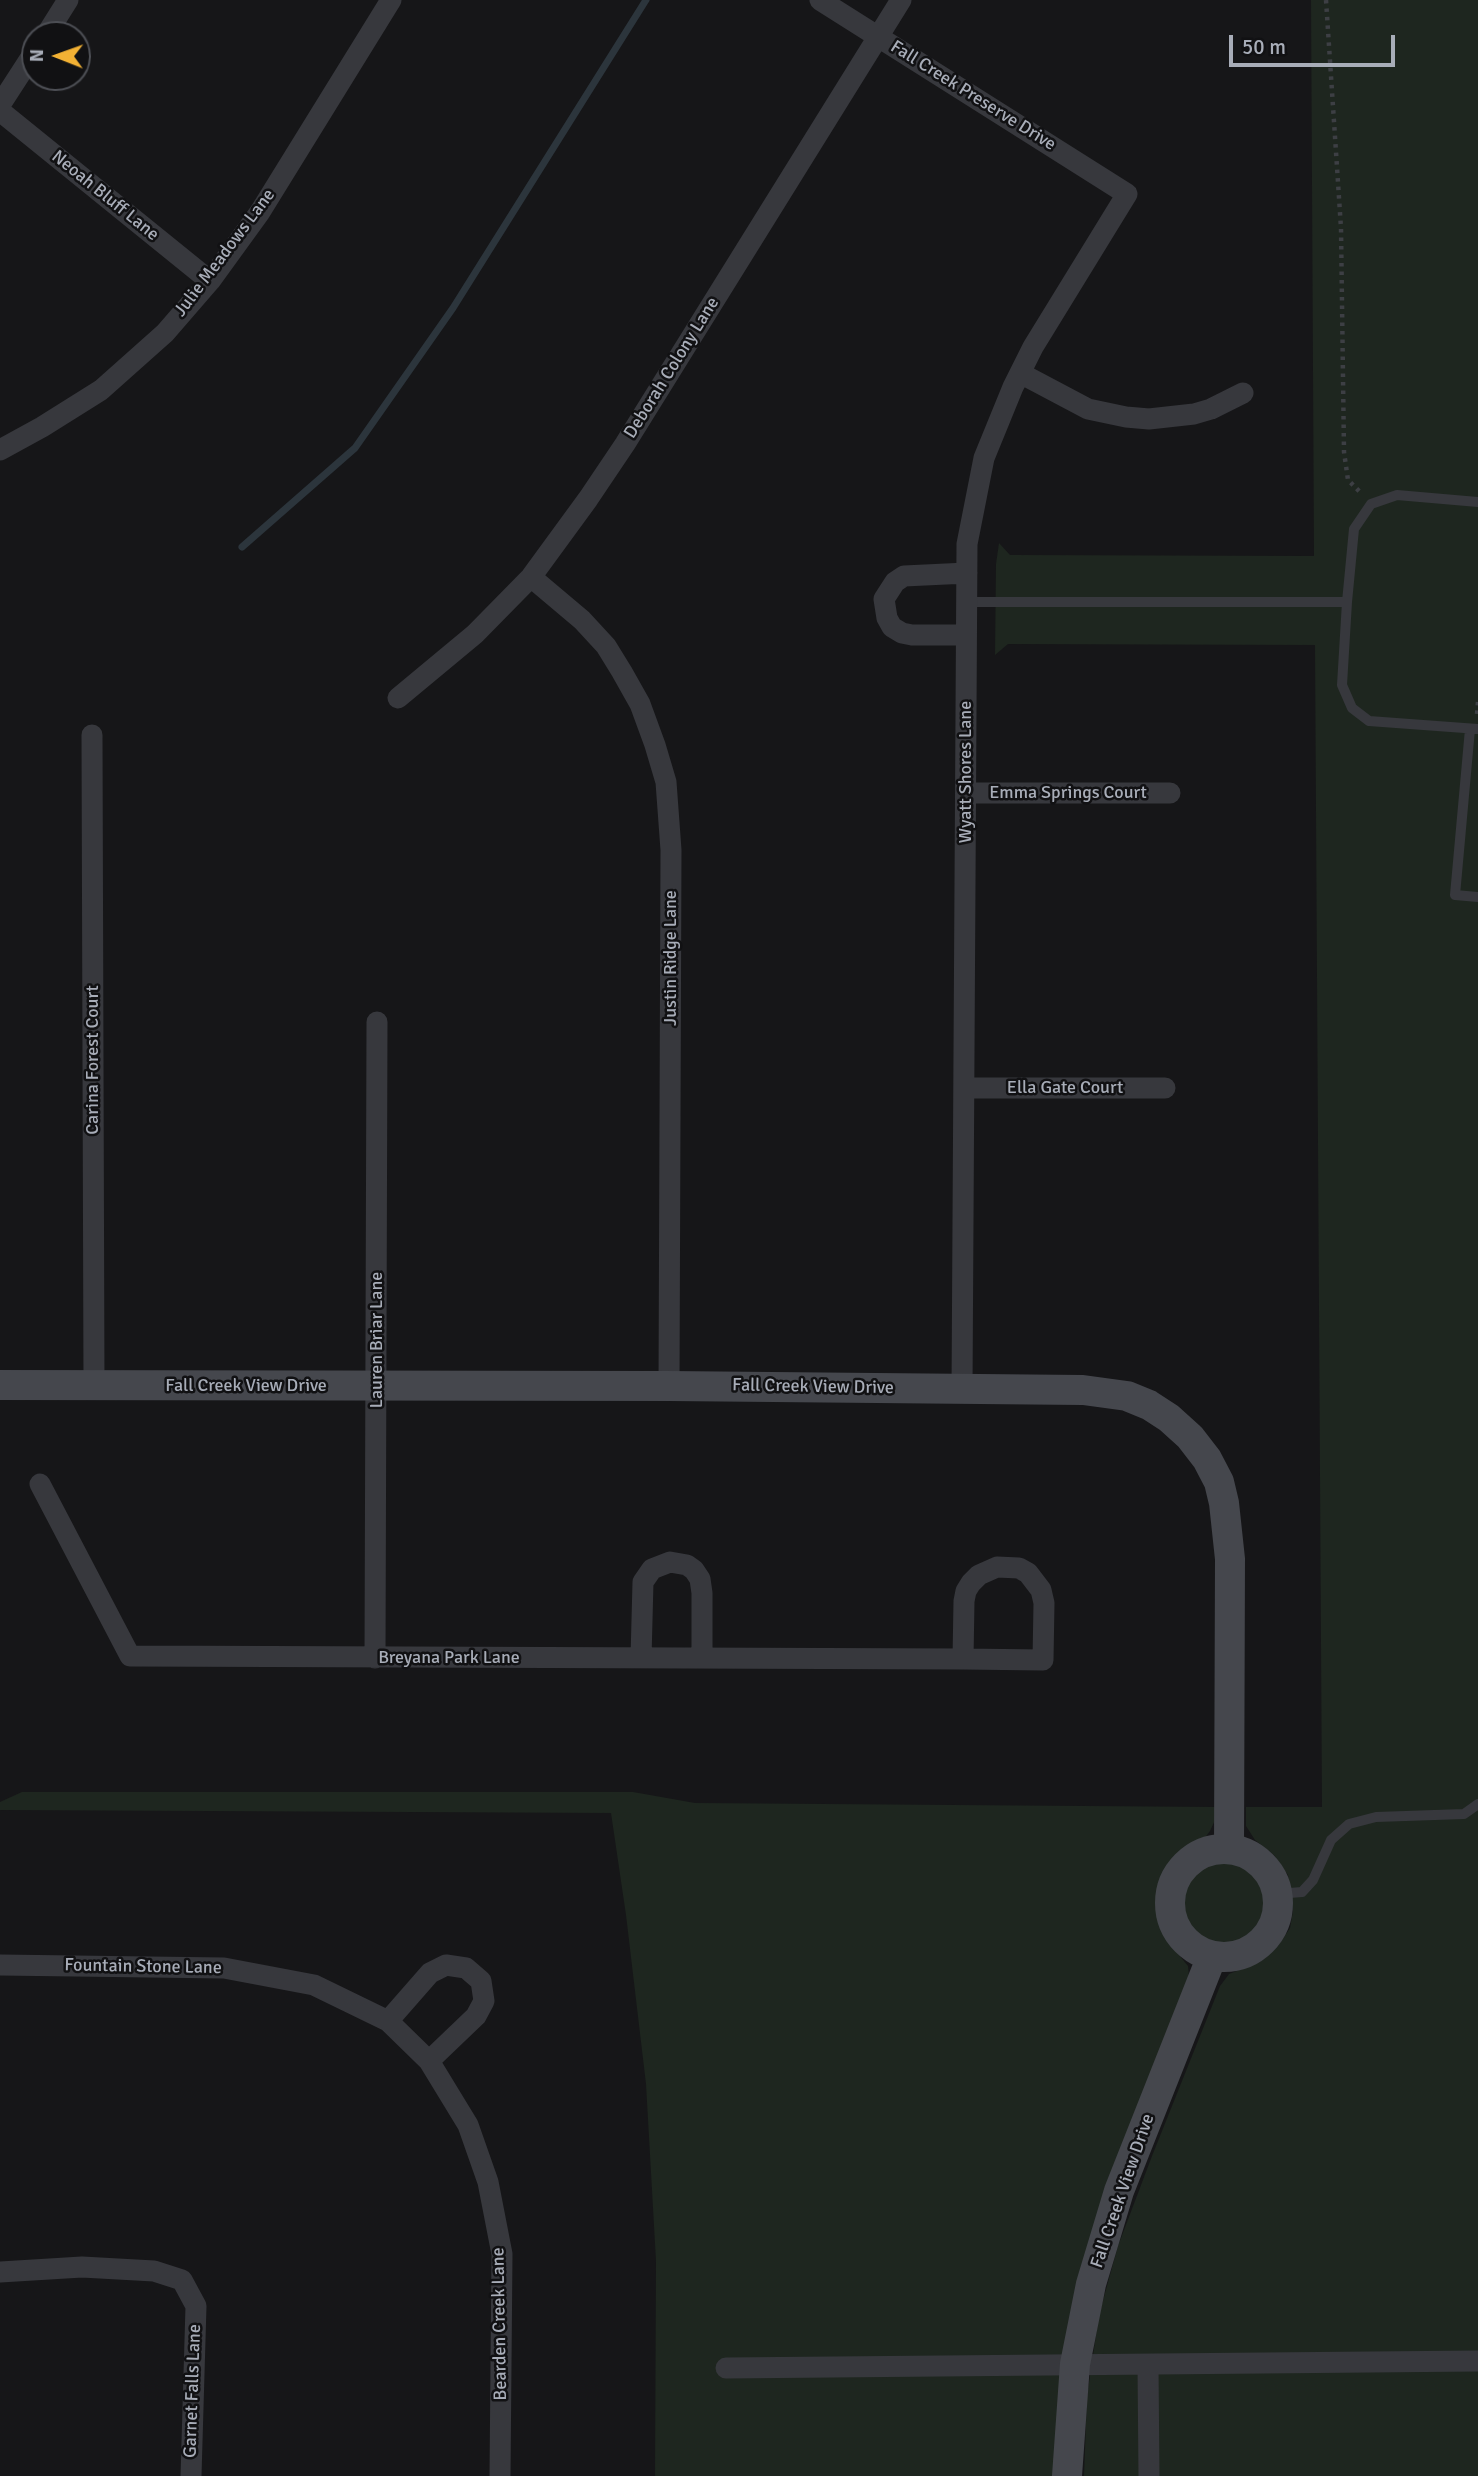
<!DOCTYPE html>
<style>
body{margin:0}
#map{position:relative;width:1478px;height:2476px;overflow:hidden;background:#161618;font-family:Signika,sans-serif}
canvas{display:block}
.north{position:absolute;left:21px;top:21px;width:70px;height:70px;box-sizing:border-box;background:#111113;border:2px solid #4d4f55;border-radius:50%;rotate:271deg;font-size:19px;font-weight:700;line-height:28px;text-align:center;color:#a8adb8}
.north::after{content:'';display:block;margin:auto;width:24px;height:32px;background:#f2b134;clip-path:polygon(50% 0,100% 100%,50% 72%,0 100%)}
.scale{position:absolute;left:1229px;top:35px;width:166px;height:32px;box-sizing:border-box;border:4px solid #a8adb8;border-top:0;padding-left:9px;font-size:21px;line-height:24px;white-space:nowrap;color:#a8adb8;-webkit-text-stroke:5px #111113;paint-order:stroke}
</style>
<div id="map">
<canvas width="1478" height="2476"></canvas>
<div class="north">N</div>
<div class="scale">50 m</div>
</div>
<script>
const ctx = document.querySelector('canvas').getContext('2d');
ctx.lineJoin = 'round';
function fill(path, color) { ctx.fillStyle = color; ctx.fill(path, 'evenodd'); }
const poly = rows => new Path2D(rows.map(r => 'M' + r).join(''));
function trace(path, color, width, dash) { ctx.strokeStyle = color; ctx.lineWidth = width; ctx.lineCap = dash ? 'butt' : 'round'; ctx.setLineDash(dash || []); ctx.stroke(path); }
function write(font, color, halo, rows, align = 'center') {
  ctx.font = font + ' Signika,sans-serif'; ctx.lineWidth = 5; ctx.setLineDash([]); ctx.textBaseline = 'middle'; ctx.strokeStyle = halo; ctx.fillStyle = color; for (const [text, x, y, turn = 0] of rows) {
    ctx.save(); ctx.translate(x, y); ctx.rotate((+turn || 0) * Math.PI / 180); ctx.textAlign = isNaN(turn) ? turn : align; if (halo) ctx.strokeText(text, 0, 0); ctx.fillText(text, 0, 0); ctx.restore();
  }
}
const green = poly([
 [1311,0,1478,0,1478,2476,1084,2476,1087,2396,1099,2315,1118,2246,1152,2156,1220,1986,1229,1974,1260,1962,1278,1946,1290,1928,1293,1911,1288,1875,1274,1855,1255,1840,1246,1826,1246,1807,1322,1807,1315,645,1008,644,995,655,996,564,999,543,1010,555,1314,556],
 [22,1792,633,1792,695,1803,1216,1807,1215,1820,1210,1831,1204,1839,1175,1860,1164,1876,1158,1896,1161,1927,1170,1944,1188,1966,1189,1977,1114,2171,1055,2476,655,2476,656,2261,646,2084,626,1915,611,1813,0,1810,0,1802],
 '1184 1903a40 40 0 1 1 80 0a40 40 0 1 1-80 0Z'
]);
const stream = poly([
 [242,547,355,448,453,308,646,0]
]);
const path = poly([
 [1326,0,1341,228,1344,452,1348,480,1361,493],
 [1477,714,1478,702]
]);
const lane = poly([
 [966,602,1347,602,1342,685,1352,708,1369,721,1478,729],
 [1347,602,1354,529,1371,504,1397,495,1478,502],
 [1470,729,1455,895,1478,897],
 [1277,1894,1302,1892,1313,1880,1331,1840,1349,1824,1376,1817,1464,1814,1478,1804]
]);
const street = poly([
 [820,0,1127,194,1033,347,1013,387,984,458,967,544,962,1389],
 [46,35,68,0],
 [0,105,35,51],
 [0,111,210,281],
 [1020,373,1088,409,1126,417,1149,419,1194,414,1211,409,1243,393],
 [0,450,42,427,101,390,165,333,210,281,260,212,391,0],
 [531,577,582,620,606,646,622,672,640,704,655,745,666,782,671,850,669,1386],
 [966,635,912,635,902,633,892,627,887,618,884,599,895,582,904,576,967,573],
 [398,698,475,634,531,577,588,499,625,444,901,0],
 [92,735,94,1386],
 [967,793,1170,793],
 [965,1088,1165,1088],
 [40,1484,130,1656,963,1659,964,1601,966,1591,971,1583,979,1575,997,1567,1019,1568,1028,1573,1041,1590,1044,1603,1043,1660,963,1659],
 [375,1658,377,1022],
 [641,1658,643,1582,652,1569,670,1562,687,1565,694,1570,700,1579,702,1593,702,1658],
 [0,1965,224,1968,314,1985,388,2021,429,2061,468,2125,488,2182,502,2254,500,2476],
 [388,2021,430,1973,446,1965,466,1968,481,1981,484,2001,476,2016,429,2061],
 [0,2272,82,2267,154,2271,182,2280,196,2306,191,2476],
 [1148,2365,1149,2476],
 [726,2368,1478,2361]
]);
const secondary = poly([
 [0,1385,669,1386,1083,1390,1127,1396,1149,1405,1169,1418,1190,1437,1207,1459,1219,1482,1224,1503,1230,1559,1229,1849],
 '1170 1903a54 54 0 1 1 108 0a54 54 0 1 1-108 0Z',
 [1067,2476,1075,2364,1091,2284,1119,2191,1212,1956]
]);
const streetNames = [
 ["Fall Creek Preserve Drive",973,96,32],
 ["Neoah Bluff Lane",105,196,39],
 ["Julie Meadows Lane",225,253,-53],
 ["Deborah Colony Lane",672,368,-58],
 ["Wyatt Shores Lane",966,772,-90],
 ["Emma Springs Court",1068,793],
 ["Justin Ridge Lane",671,958,-90],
 ["Carina Forest Court",93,1060,-90],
 ["Ella Gate Court",1065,1088],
 ["Lauren Briar Lane",377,1340,-90],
 ["Fall Creek View Drive",246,1386],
 ["Fall Creek View Drive",813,1387,1],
 ["Breyana Park Lane",449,1658],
 ["Fountain Stone Lane",143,1967,1],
 ["Fall Creek View Drive",1123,2191,-71],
 ["Bearden Creek Lane",500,2324,-91],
 ["Garnet Falls Lane",193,2391,-88]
];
fill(green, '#1e261f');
trace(stream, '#2c353c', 7);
trace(path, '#3d3f44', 4.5, [3.5, 5]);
trace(lane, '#37383d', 10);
trace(street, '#37383d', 21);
trace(secondary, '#45474d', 30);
write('18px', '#a8adb8', '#111113', streetNames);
</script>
